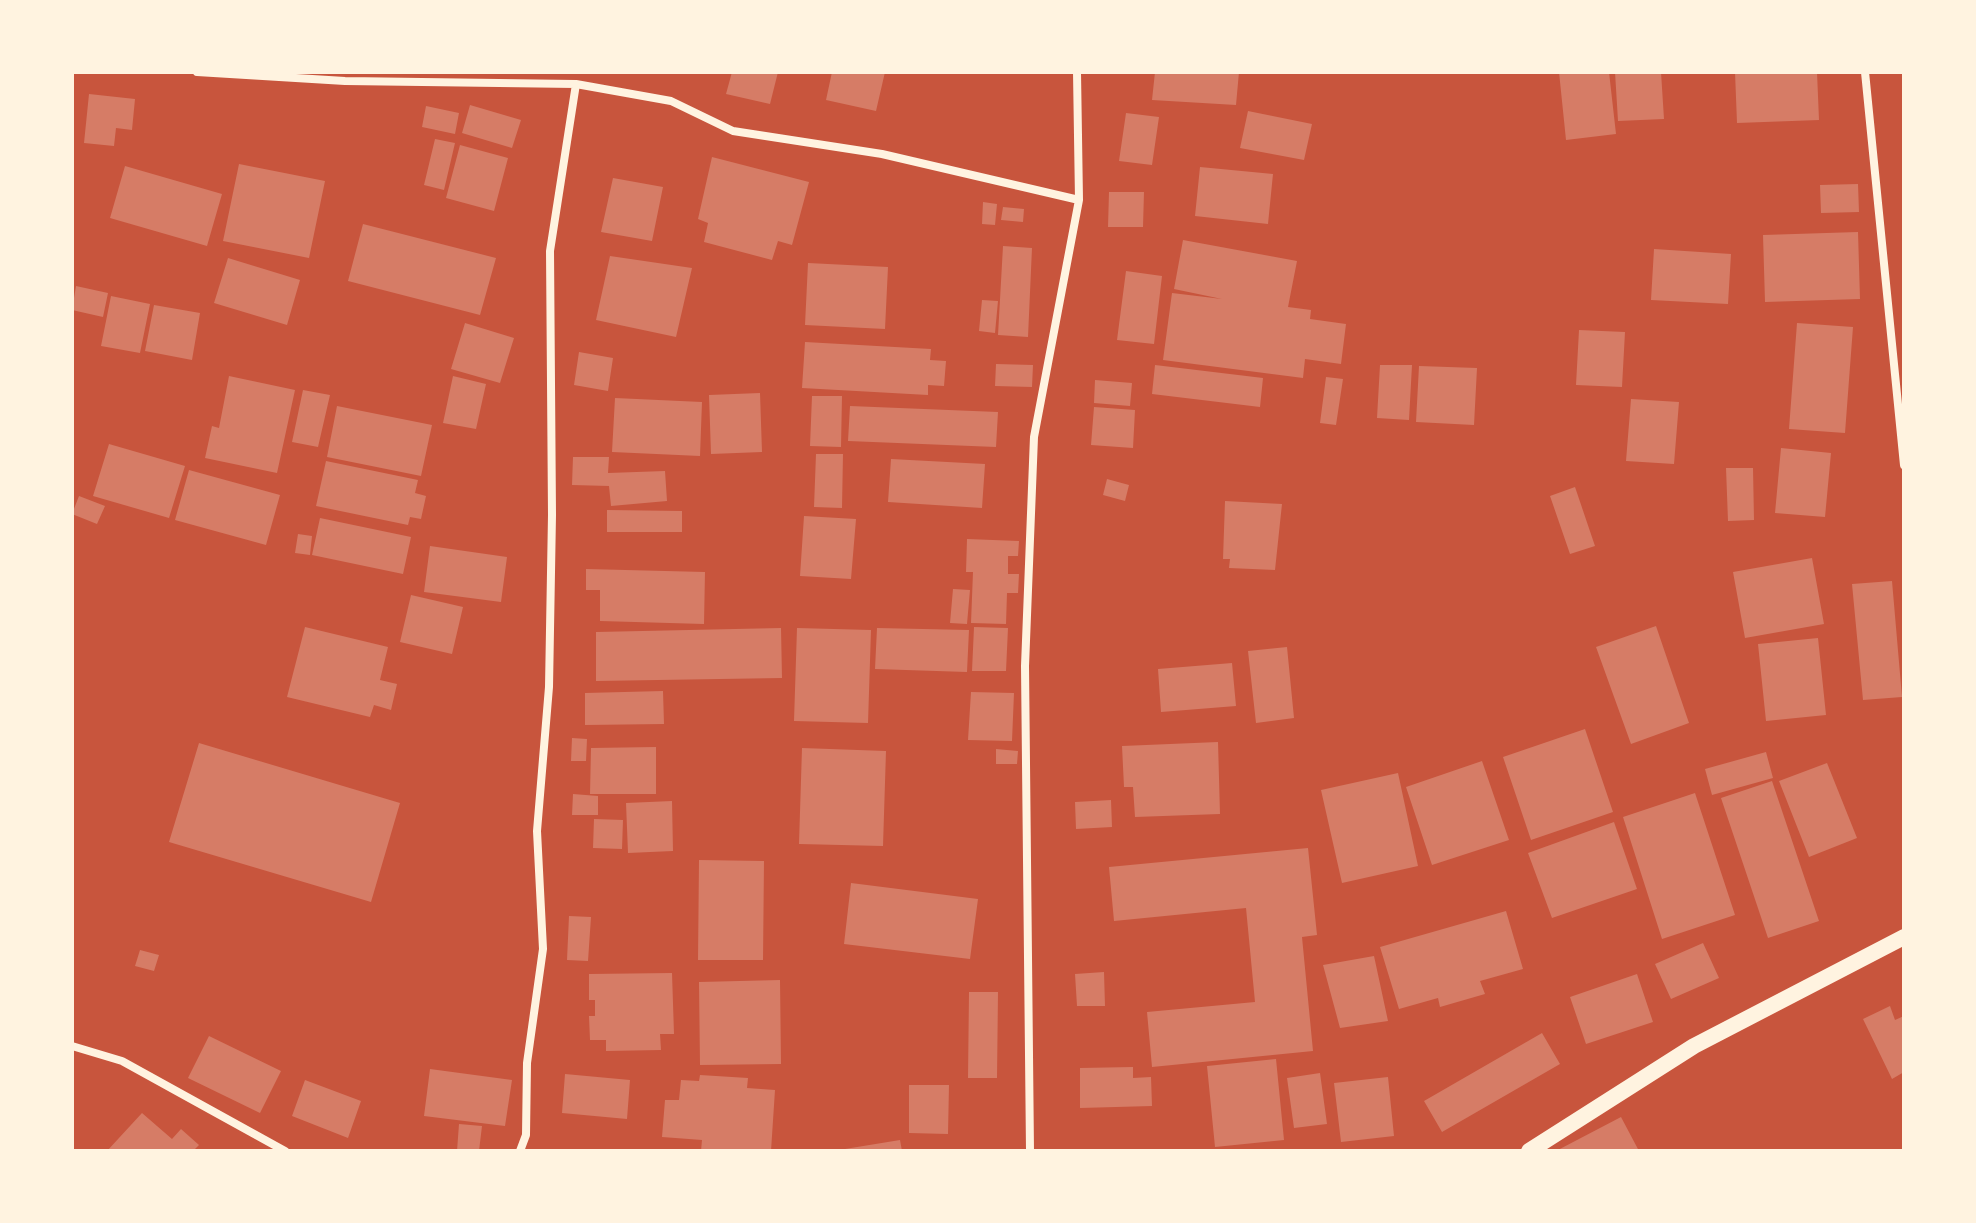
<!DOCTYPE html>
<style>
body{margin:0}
#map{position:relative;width:1976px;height:1223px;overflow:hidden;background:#c8553d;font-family:"Roboto Serif",serif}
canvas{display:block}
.frame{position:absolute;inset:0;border:74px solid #fff3e0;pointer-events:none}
</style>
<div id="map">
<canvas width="1976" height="1223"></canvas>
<div class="frame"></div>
</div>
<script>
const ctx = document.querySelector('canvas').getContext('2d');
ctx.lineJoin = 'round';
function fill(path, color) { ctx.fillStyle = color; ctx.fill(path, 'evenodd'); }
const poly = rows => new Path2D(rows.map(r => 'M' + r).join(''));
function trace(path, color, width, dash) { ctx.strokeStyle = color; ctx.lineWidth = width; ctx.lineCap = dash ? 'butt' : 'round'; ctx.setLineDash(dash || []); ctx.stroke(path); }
const building = poly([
 [732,72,778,72,770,104,726,94],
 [832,72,885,72,876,111,826,100],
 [1155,72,1239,72,1236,105,1152,100],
 [1559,72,1609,72,1616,134,1566,140],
 [1615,72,1661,72,1664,119,1618,121],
 [1735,72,1817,72,1819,120,1737,123],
 [89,94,135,99,132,130,116,128,114,146,84,143],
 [470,105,521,120,512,148,462,133],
 [426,106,459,113,455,134,422,127],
 [1248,111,1312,124,1304,160,1240,148],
 [1126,113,1159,117,1152,165,1119,161],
 [435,139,455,143,444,190,424,185],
 [460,145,508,158,494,211,446,198],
 [712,157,809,182,792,245,778,241,772,260,704,242,708,223,698,219],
 [239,164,325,181,309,258,223,241],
 [125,166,222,194,207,246,110,218],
 [1200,167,1273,174,1268,224,1195,216],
 [613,178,663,187,652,241,601,232],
 [1858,184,1859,212,1821,213,1820,185],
 [1109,192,1144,192,1143,227,1108,227],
 [983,202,997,204,995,225,982,224],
 [1003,207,1024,209,1023,222,1001,220],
 [363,224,496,258,480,315,348,281],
 [1858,232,1860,299,1765,302,1763,235],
 [1183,240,1297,261,1288,307,1311,310,1310,319,1346,324,1341,364,1305,359,1303,378,1163,360,1172,293,1222,299,1174,289],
 [1003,246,1032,248,1028,337,998,335],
 [1654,249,1731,254,1728,304,1651,300],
 [610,256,692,268,676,337,596,320],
 [228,258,300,280,287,325,214,303],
 [808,263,888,267,885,329,805,325],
 [1126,271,1162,276,1154,344,1117,340],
 [76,286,108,293,103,317,72,310],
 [111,296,150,304,140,353,101,346],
 [982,300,998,301,995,333,979,331],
 [154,305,200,313,192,360,145,351],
 [465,323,514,338,500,383,451,369],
 [1797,323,1853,327,1845,433,1789,429],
 [1579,330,1625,332,1622,387,1576,385],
 [805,342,931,349,930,360,946,361,944,386,928,385,928,395,802,388],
 [579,352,613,358,608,391,574,385],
 [996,364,1033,365,1032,387,995,386],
 [1155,365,1263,378,1260,407,1152,394],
 [1380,365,1412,365,1409,420,1377,418],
 [1419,366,1477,368,1474,425,1416,422],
 [229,376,295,390,277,473,205,458,212,426,219,428],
 [453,376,486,384,476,429,443,423],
 [1326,377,1343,379,1336,425,1320,423],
 [1095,380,1132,383,1130,406,1094,403],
 [303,390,330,395,318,447,292,442],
 [760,393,762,452,711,454,709,395],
 [812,396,842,396,841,447,810,446],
 [615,398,702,402,700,456,612,452],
 [1631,399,1679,402,1674,464,1626,461],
 [337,406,432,425,421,476,327,457],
 [850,406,998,412,996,447,848,441],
 [1094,407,1135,410,1133,448,1091,445],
 [109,444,185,466,169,518,93,496],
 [1781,448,1831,453,1825,517,1775,513],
 [816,454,843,454,842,508,814,507],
 [573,457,609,457,608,473,665,471,667,501,611,506,609,486,572,485],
 [891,459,985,464,982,508,888,502],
 [326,461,418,480,415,493,426,496,421,519,410,517,408,525,316,506],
 [1726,468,1753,468,1754,520,1728,521],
 [189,470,280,495,266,545,175,520],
 [1107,479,1129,485,1125,501,1103,495],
 [1575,487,1595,546,1570,554,1550,496],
 [79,496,105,506,97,524,72,514],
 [1225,501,1282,504,1275,570,1229,568,1230,559,1223,559],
 [607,510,682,511,682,532,607,532],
 [804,516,856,519,851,579,800,576],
 [320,518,411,537,403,574,312,555],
 [298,534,312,536,310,555,295,553],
 [967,539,1019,541,1018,556,1008,556,1008,574,1019,574,1018,593,1007,593,1006,624,971,623,973,572,966,572],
 [430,546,507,557,501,602,424,592],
 [1812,558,1824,624,1745,638,1733,572],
 [586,569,705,572,704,624,600,621,600,590,586,590],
 [1892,581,1902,697,1863,700,1852,584],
 [953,589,970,590,967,624,950,623],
 [411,595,463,607,452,654,400,642],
 [1656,626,1689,723,1631,744,1596,647],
 [305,627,388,647,380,680,397,684,391,710,374,705,370,717,287,697],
 [974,627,1008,628,1006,671,972,671],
 [781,628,782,678,596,681,596,632],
 [797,628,871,630,868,723,794,721],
 [877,628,969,630,967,672,875,669],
 [1818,638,1826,715,1766,721,1758,644],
 [1287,647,1294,718,1256,723,1248,651],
 [1232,663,1236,706,1161,712,1158,669],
 [663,691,664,724,585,725,585,693],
 [971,692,1014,693,1012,741,968,740],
 [1585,729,1613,812,1531,840,1503,757],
 [572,738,587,739,586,761,571,761],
 [1218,742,1220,814,1135,817,1133,787,1124,787,1122,746],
 [199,743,400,803,371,902,169,842],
 [656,747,656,794,590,794,591,748],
 [802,748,886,751,883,846,799,844],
 [996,749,1018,751,1017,764,996,764],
 [1766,752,1773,778,1712,795,1705,769],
 [1482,761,1509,840,1432,865,1406,787],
 [1827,763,1857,838,1809,857,1779,781],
 [1398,773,1418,866,1342,883,1321,790],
 [1772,781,1819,921,1768,938,1721,798],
 [1695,793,1735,915,1662,939,1623,817],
 [573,794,598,796,598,815,572,815],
 [1111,800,1112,827,1076,829,1075,802],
 [672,801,673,851,628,853,626,803],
 [594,819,623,820,622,849,593,848],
 [1614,822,1637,889,1552,918,1528,853],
 [1308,848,1317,935,1302,937,1313,1051,1152,1067,1147,1012,1255,1002,1246,908,1114,921,1109,867],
 [699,860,764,861,763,960,698,960],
 [851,883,978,899,970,959,844,944],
 [1506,911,1523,969,1480,981,1485,994,1440,1007,1438,998,1399,1009,1380,947],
 [569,916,591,917,588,961,567,960],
 [1703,943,1719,978,1671,999,1655,964],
 [140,950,159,955,154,971,135,966],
 [1374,956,1388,1021,1340,1028,1323,965],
 [1104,972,1105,1006,1077,1006,1075,974],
 [672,973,674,1034,660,1034,661,1050,606,1051,606,1040,590,1040,589,1016,595,1016,595,1000,589,1000,589,974],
 [1637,974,1653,1022,1586,1044,1570,997],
 [780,980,781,1064,700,1065,699,982],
 [969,992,998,992,997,1078,968,1078],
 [1890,1006,1895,1020,1904,1016,1904,1072,1892,1079,1863,1019],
 [1542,1033,1560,1064,1442,1132,1424,1101],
 [209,1036,281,1071,260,1113,188,1078],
 [1276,1059,1284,1140,1215,1147,1207,1066],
 [1133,1067,1133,1078,1151,1077,1152,1106,1080,1108,1080,1068],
 [430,1069,512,1080,505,1126,424,1116],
 [1320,1073,1327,1124,1294,1128,1287,1078],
 [565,1074,630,1080,627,1119,562,1113],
 [700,1075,748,1078,747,1088,775,1090,771,1151,701,1151,702,1140,662,1137,665,1100,679,1100,681,1080,699,1081],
 [1388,1077,1394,1136,1341,1142,1334,1083],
 [305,1080,361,1101,348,1138,292,1116],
 [909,1085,949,1085,948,1134,909,1133],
 [142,1113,172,1139,181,1129,199,1145,193,1151,107,1151],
 [1621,1117,1639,1151,1556,1151],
 [459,1124,482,1126,479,1151,457,1151],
 [900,1140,902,1151,845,1151,845,1149]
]);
const minor = poly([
 [197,72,345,81,576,84,671,101,733,131,882,154,1079,200],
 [1865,72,1904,465],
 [72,1046,122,1061,285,1151],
 [520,1151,526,1135,527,1063,543,949,537,831,549,687,552,515,550,251,576,84],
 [1030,1151,1025,666,1034,437,1079,200,1077,72]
]);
const secondary = poly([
 [1529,1151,1694,1046,1904,937]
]);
fill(building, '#d67c66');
trace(minor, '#fff3e0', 8);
trace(secondary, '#fff3e0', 16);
</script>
